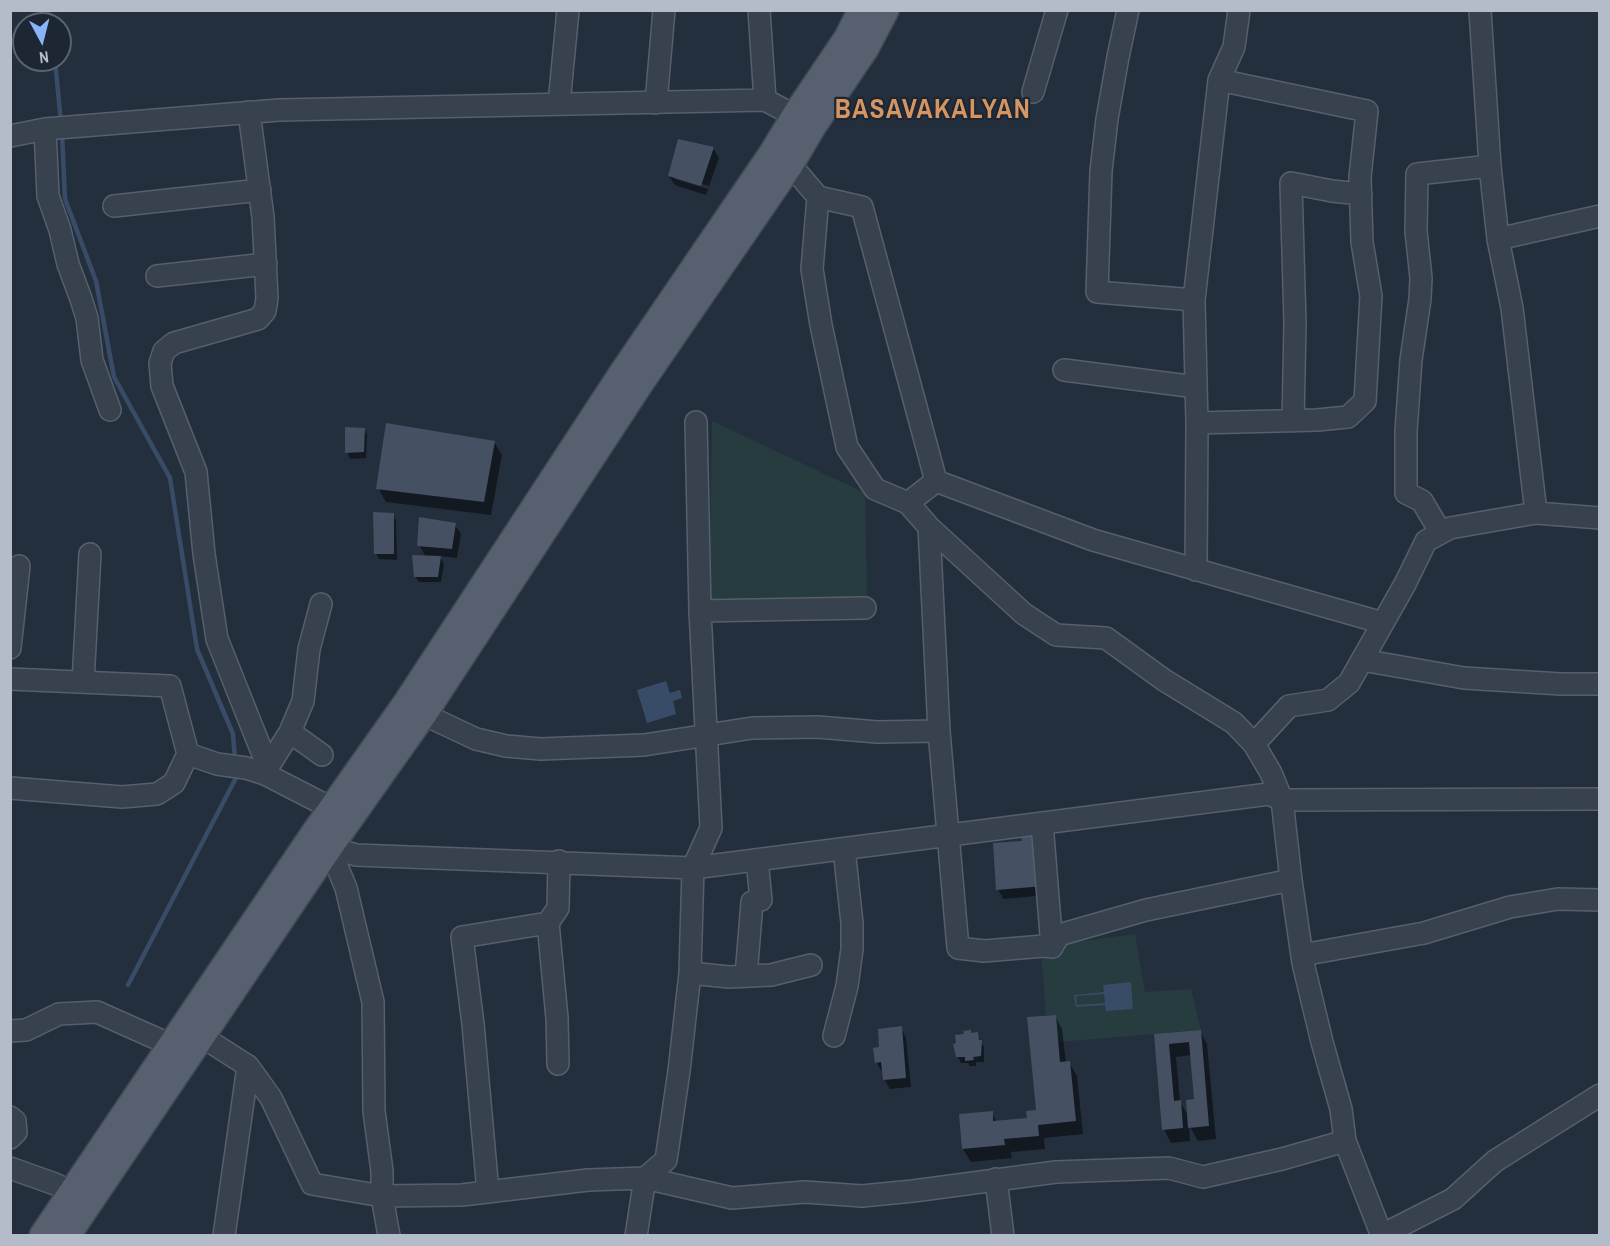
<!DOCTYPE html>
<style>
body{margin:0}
#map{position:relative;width:1610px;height:1246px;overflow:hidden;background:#242f3e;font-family:"Archivo Narrow",sans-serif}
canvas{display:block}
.frame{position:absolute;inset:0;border:12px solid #b4bcc9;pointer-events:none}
.north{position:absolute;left:12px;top:12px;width:60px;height:60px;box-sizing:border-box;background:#1d2633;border:2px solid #59626f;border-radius:50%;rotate:173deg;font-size:16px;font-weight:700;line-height:24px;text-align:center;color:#b4bcc9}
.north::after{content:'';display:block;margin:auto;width:21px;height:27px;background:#8ab4f8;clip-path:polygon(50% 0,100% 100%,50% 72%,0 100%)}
</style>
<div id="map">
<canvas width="1610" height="1246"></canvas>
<div class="frame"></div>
<div class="north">N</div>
</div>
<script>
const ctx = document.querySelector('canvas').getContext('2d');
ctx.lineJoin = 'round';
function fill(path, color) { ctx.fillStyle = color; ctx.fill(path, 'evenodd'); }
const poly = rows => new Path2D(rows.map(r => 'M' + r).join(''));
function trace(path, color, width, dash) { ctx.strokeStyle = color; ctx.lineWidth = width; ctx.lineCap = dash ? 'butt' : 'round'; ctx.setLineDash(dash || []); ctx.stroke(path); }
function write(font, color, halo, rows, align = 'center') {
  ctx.font = font + ' "Archivo Narrow",sans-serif'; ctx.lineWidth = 4.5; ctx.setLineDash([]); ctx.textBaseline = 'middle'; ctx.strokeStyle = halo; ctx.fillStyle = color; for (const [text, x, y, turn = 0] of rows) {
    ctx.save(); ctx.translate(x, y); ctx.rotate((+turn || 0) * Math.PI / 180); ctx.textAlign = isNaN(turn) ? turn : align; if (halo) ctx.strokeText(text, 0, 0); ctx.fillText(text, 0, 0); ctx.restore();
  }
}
const green = poly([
 [712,421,865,493,867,601,709,604],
 [1135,934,1145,992,1191,989,1201,1030,1058,1042,1056,1015,1046,1015,1041,951,1068,943]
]);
const water = poly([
 [666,681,670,693,680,690,682,698,673,701,676,714,647,723,637,690],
 [1131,982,1133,1009,1106,1011,1105,1005,1076,1007,1074,995,1104,992,1103,985],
 [1104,994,1105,1003,1077,1005,1076,996]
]);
const shadow = poly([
 [713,148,719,158,706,195,675,185,669,176],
 [675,176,709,186,708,189,675,179],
 [364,429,367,435,366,458,350,459,347,452],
 [494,442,502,455,491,515,386,502,378,488],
 [393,514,396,521,397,560,379,559,376,553],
 [455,525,461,534,457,558,439,556,444,564,441,582,419,582,415,576,426,557,419,545],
 [1023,842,1049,895,1003,899,998,889],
 [1055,1016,1062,1029,1066,1063,1069,1062,1077,1076,1083,1134,1044,1138,1045,1149,1011,1152,1012,1158,971,1162,963,1149,992,1113,997,1122,1028,1120,1038,1111],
 [901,1028,906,1038,911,1087,890,1089,884,1079,883,1072,882,1072,876,1062,881,1049],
 [1200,1031,1207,1044,1216,1139,1198,1141,1189,1125,1190,1141,1171,1143,1164,1129,1155,1035],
 [1192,1055,1196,1101,1189,1117,1180,1102,1176,1057],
 [971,1034,977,1034,984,1047,984,1062,976,1062,976,1066,970,1066,968,1063,961,1063,958,1057]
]);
const stream = poly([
 [48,10,50,24],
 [55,60,61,123],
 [62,134,65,199,96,281,114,377,170,478,197,649,233,734,235,760],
 [128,985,237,776,236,772]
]);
const building = poly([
 [678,139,714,147,701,186,668,176],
 [386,423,495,441,484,502,376,489],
 [345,427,365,428,364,452,345,453],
 [373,512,394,513,394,554,374,554],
 [419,517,456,523,452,549,417,546],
 [412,555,441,556,438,577,414,577],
 [1040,832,1044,886,996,890,993,843,1022,841,1021,834],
 [1056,1015,1060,1062,1070,1061,1076,1121,1038,1125,1039,1136,1004,1139,1005,1145,962,1149,959,1114,993,1111,993,1121,1027,1118,1026,1111,1036,1110,1027,1017],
 [902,1026,906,1078,883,1080,881,1062,875,1063,873,1048,879,1047,878,1029],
 [971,1030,971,1033,978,1032,979,1040,982,1040,981,1056,973,1057,974,1060,965,1061,965,1057,956,1057,953,1044,956,1043,955,1035,964,1034,963,1031],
 [1201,1030,1209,1126,1188,1128,1186,1100,1194,1099,1189,1042,1169,1044,1174,1101,1181,1100,1183,1128,1162,1130,1154,1034]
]);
const minor = poly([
 [759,10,765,100],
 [1128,10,1118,57,1107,119,1101,171,1097,292,1194,300],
 [1480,10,1490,166,1498,239,1512,308,1536,513],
 [1033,92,1057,10],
 [656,103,664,10],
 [559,104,568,10],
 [249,112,263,217,267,298,265,311,258,319,174,343,164,351,160,363,162,386,196,472,204,554,217,639,268,767,265,774],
 [45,129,48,196,60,230,68,264,81,299,87,318,92,360,110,410],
 [10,136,45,129,279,110,765,100,807,122],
 [779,157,790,164,818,197,812,269,821,325,847,447,875,489,908,503,929,527,1024,614,1056,635,1106,638,1164,680,1234,723,1254,744,1271,773,1282,800,1291,880,1303,963,1322,1042,1341,1109,1345,1141,1382,1236],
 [818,197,862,207,936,481],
 [114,206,260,190],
 [1498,239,1600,216],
 [157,276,266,264],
 [1064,370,1196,387],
 [1293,421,1295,324,1291,183,1332,191,1361,194],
 [1197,423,1317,420,1348,417,1365,401,1371,296,1362,242,1360,177,1367,111,1219,80],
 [908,503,936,481,1093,540,1383,623],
 [929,527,939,731,958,948,984,951,1044,946,1052,947,1059,935,1146,910,1291,880],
 [1441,533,1422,501,1406,493,1406,431,1411,360,1420,299,1421,278,1416,231,1417,174,1490,166],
 [1196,570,1197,423,1194,300,1219,80,1234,47,1239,10],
 [700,611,865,608],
 [10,648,19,566],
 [1362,660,1464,678,1561,684,1600,684],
 [10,679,170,686,188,754,217,764,246,768,265,774,333,809],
 [83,682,90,554],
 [423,714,476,739,506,746,541,749,644,745,752,728,818,727,877,732,939,731],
 [290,732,303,701,309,649,321,604],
 [1254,744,1289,706,1328,700,1349,683,1405,584,1426,541,1450,528,1536,513,1600,518],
 [268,767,290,732,322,755],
 [10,788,122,797,157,794,174,783,188,754],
 [1042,823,1052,947],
 [317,839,329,847,356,855,693,868,1269,794,1282,800,1600,799],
 [329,847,346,888,373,1002,374,1111,382,1171,382,1196,389,1236],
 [548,923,558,908,559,861],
 [1302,955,1424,933,1510,907,1558,899,1600,900],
 [690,973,729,977,771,975,811,965],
 [746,976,752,902,761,900,757,860],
 [10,1031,26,1030,59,1014,97,1012,171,1045],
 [201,1036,248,1066,271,1098,312,1184,382,1196,462,1195,588,1180,645,1178,732,1198,805,1192,862,1196,913,1191,1056,1172,1169,1168,1203,1177,1282,1159,1345,1141],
 [834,1036,847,986,852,949,852,923,844,849],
 [10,1117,15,1121,16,1132,10,1138],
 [10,1168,55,1184,72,1192],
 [996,1179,1003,1236],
 [488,1192,473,1024,462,937,548,923,557,1018,558,1064],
 [1382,1235,1453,1199,1495,1161,1600,1095],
 [224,1236,248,1066],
 [636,1236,645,1178,666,1160,679,1071,690,973,693,868,711,828,700,611,696,422]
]);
const major = poly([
 [43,1236,313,836,407,703,623,373,773,153,796,115,848,38,862,10],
 [66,1236,329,847,423,714,639,384,790,164,813,125,865,48,885,10]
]);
const districtNames = [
 ["BASAVAKALYAN",933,111]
];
fill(green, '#263c3f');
fill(water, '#394c67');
fill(shadow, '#0007');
trace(stream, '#394c67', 4.5);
fill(building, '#455162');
trace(minor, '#565f6c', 24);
trace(major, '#414a57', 30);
trace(minor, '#38414e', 21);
trace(major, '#56606e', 27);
ctx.letterSpacing = '1.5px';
write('bold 27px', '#d59563', '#1d2633', districtNames);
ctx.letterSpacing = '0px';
</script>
